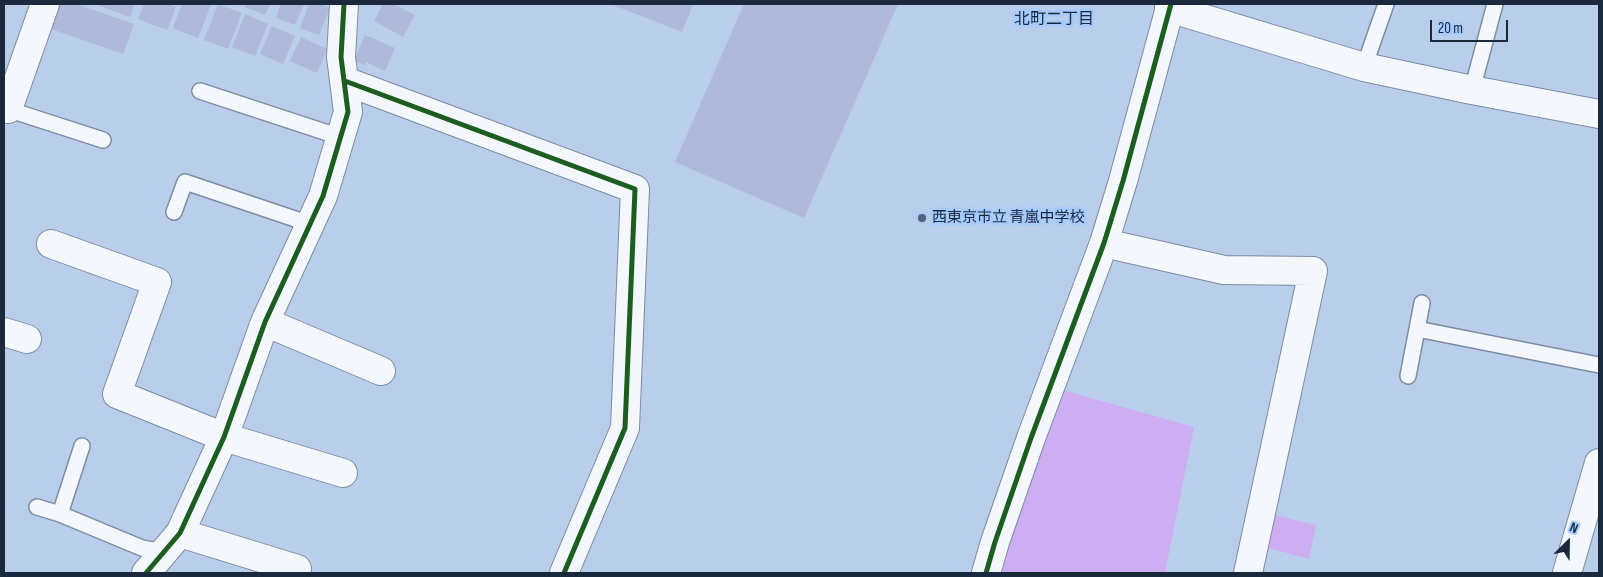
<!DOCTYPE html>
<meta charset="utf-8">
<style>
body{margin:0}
#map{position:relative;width:1603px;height:577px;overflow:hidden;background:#b9ceea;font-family:"Sofia Sans Condensed",sans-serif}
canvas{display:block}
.frame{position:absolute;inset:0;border:5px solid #1b293d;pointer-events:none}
.north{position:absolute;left:1543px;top:517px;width:50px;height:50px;-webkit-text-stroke:4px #a5cafe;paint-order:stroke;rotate:23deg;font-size:14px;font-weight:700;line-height:20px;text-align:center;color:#1b293d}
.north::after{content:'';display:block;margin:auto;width:18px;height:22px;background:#1b293d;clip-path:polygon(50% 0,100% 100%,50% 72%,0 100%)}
.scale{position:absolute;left:1430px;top:20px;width:78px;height:22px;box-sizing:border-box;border:2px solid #1b293d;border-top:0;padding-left:6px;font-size:15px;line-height:18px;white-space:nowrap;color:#1b293d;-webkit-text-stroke:4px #a5cafe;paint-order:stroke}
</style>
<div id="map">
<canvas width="1603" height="577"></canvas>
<div class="frame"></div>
<div class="north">N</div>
<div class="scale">20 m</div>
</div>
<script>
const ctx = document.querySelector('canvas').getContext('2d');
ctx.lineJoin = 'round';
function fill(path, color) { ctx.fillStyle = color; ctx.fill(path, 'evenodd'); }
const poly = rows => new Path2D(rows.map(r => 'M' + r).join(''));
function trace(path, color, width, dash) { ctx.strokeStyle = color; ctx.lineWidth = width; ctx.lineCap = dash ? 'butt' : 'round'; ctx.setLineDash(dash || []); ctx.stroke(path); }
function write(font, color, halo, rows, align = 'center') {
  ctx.font = font + ' "Sofia Sans Condensed","Noto Sans JP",sans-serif'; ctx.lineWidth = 5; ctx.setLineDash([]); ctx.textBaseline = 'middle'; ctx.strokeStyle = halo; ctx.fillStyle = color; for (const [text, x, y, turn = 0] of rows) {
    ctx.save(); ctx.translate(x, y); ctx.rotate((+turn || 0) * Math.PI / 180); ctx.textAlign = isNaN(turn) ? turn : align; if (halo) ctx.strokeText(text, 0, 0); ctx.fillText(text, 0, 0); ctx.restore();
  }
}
const green = poly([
 [1059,389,1194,427,1165,573,996,573],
 [1260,512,1316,525,1309,559,1254,544]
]);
const building = poly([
 [53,4,76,4,134,24,123,54,51,29,57,12,51,9],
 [95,4,135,4,130,17],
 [144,4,168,4,176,7,167,30,138,19],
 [182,4,211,4,198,38,173,28],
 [218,4,242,13,228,49,204,40],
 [246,4,270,4,265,15,245,7],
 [281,4,304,4,295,25,276,18],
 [309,4,320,4,330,8,319,35,300,28],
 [383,4,393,4,415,15,403,37,374,21],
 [610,4,693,4,682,32],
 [744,4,898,4,804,218,675,162],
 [245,14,268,24,255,56,232,47],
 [272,26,295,36,283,64,260,54],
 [365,35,395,48,385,71,366,62,365,65,354,61],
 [301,37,327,49,317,73,290,61]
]);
const lane = poly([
 [1364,67,1386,4],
 [1472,90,1495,4],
 [200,91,340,137],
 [4,108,103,140],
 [174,212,185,182,310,224],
 [1417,329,1599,365],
 [1408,376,1422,303],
 [37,507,60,514,142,548,164,552],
 [60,514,82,446]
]);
const street = poly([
 [1169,8,1364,67,1472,90,1599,114],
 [345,81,635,189,625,428,564,573],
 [8,109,45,4],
 [1104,243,1224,270,1313,271,1248,573],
 [51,244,157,282,117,394,224,437,343,473],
 [265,322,381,371],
 [4,332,27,339],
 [180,533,297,569,296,573],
 [146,573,180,533,224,437,265,322,323,196,348,112,341,57,344,4],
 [986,573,995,542,1031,438,1104,243,1123,181,1171,4],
 [1567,573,1599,463]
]);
const cycleway = poly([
 [345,81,635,189,625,428,564,573],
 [146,573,180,533,224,437,265,322,323,196,348,112,341,57,344,4],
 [986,573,995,542,1031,438,1104,243,1123,181,1171,4]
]);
const markers = [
 [922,218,5,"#52637a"]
];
const poiNames = [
 ["西東京市立 青嵐中学校",932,218]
];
const neighbourhoodNames = [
 ["北町二丁目",1054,20]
];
fill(green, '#cdaef2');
fill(building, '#aeb9db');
trace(lane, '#7c8da2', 18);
trace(street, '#7c8da2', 30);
trace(lane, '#f4f8fc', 15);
trace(street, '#f4f8fc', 28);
trace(cycleway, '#1b5e20', 5);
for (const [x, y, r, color] of markers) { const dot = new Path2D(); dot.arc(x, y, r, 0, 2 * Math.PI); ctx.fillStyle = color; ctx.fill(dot); trace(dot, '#a5cafe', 2); }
write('15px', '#1b293d', '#a5cafe', poiNames, 'left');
write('16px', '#1b293d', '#a5cafe', neighbourhoodNames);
</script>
